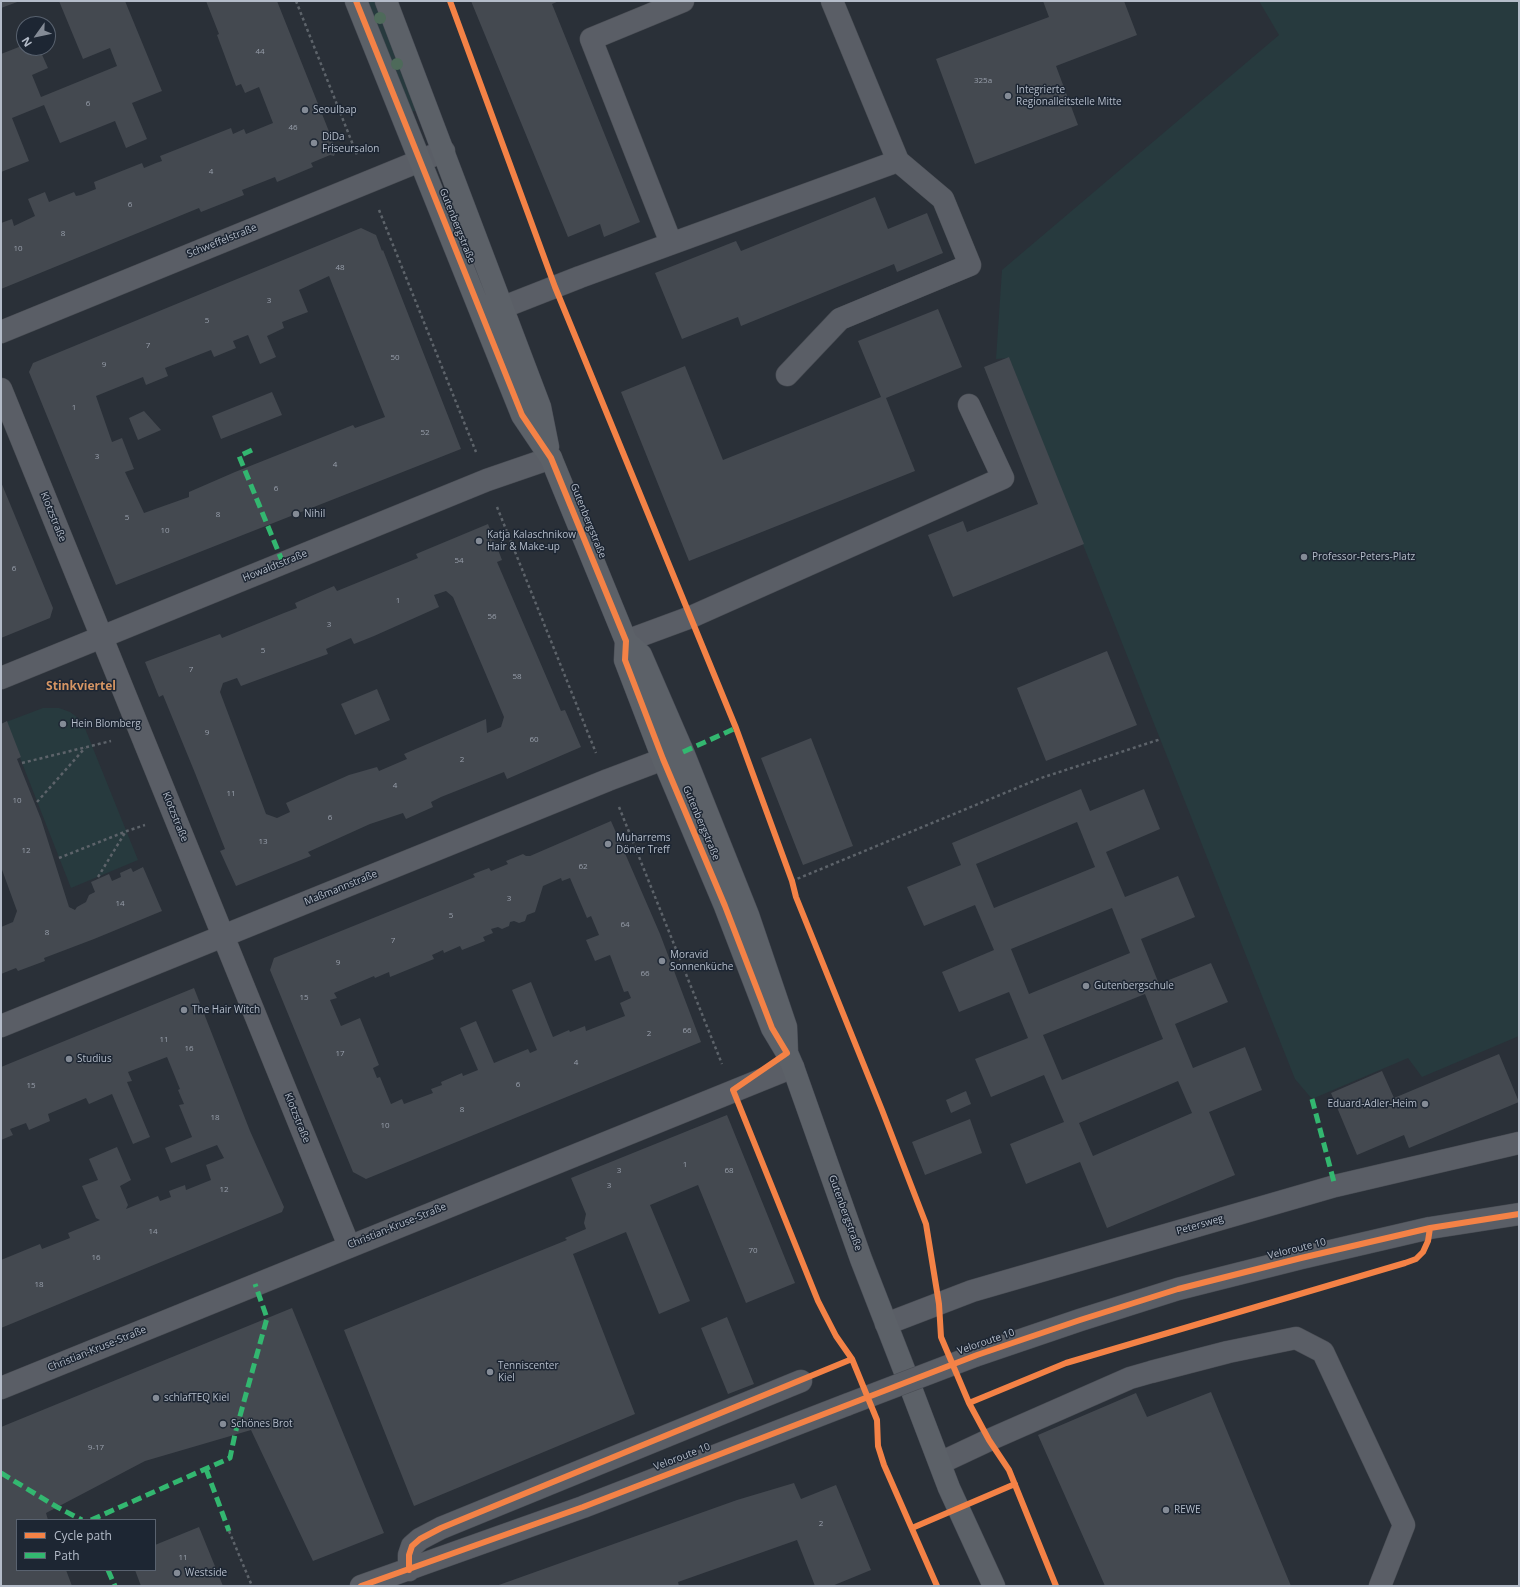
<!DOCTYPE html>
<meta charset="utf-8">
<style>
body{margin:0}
#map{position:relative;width:1520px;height:1587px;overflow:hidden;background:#2a3038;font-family:"Open Sans",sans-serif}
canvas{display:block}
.frame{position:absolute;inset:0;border:2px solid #b4bcc9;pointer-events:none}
.legend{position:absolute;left:16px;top:1519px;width:140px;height:52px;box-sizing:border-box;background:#1d2633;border:1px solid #59626f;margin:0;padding:5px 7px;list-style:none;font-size:12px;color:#b4bcc9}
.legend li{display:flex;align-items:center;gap:8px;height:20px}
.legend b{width:20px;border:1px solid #59626f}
.north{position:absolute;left:16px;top:16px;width:40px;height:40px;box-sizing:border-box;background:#1d2633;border:1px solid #59626f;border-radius:50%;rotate:237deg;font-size:11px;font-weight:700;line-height:16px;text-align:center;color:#b4bcc9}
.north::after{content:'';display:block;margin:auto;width:14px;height:18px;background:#848b96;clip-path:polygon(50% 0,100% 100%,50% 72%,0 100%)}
</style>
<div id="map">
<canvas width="1520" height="1587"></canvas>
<div class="frame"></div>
<ul class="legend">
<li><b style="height:5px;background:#f48246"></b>Cycle path</li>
<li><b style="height:5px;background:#33b770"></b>Path</li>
</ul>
<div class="north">N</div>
</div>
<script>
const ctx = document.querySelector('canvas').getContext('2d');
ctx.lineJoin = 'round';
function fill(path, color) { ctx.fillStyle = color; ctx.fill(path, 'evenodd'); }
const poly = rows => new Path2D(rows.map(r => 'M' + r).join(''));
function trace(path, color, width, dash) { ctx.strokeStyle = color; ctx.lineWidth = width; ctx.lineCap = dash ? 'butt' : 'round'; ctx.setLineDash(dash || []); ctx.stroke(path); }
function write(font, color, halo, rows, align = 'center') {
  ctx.font = font + ' "Open Sans",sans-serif'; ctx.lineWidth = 3; ctx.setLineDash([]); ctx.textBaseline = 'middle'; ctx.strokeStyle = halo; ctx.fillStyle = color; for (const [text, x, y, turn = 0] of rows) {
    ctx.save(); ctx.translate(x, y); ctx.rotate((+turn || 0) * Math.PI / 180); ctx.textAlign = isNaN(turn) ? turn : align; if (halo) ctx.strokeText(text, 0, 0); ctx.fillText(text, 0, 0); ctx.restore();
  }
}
const green = poly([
 [360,1,383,1,424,107,406,114],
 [1259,1,1519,1,1519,1036,1422,1077,1408,1058,1312,1099,1295,1079,1009,358,996,359,1002,270,1279,35],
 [43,708,59,708,70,712,82,721,138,860,71,888,6,722]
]);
const building = poly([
 [1,1,20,1,1,8],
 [59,1,125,1,162,91,132,103,147,139,126,148,115,121,60,143,44,105,12,118,29,161,1,172,1,54,24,45,24,48,39,48,48,68,32,75,41,97,117,66,110,48,83,59],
 [206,1,277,1,334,144,338,145,334,156,330,155,311,163,313,167,277,182,275,177,265,181,242,190,244,195,201,212,199,208,1,289,1,223,12,219,14,226,35,216,28,199,45,192,49,202,74,192,76,196,81,195,96,189,94,182,142,163,144,168,156,163,162,161,160,156,231,128,233,134,244,129,246,134,273,123,259,87,245,93,241,84,236,86,217,35,219,34],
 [471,1,559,1,552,4,640,222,604,237,600,224,568,237],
 [1043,1,1124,1,1137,35,1056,66,1078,125,975,164,936,59,1049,17],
 [875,197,888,229,927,213,943,253,897,272,894,264,741,326,738,317,682,339,655,273,736,241,741,251],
 [361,228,376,235,382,251,383,250,461,449,116,585,29,372,33,363],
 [329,276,385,417,355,428,353,425,235,472,189,492,189,497,144,513,125,472,134,469,122,438,112,442,96,396,143,377,146,385,168,376,165,368,211,350,214,357,236,348,233,341,248,335,260,364,276,357,267,336,284,328,282,322,308,312,299,290],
 [938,309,962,367,886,398,915,471,689,561,621,392,685,366,723,460,881,397,858,341],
 [1009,357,1084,544,953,597,928,535,963,521,967,532,1038,504,984,367],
 [272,392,282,415,221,439,212,416],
 [144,411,161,430,138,440,129,418],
 [1,482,53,608,50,618,1,638],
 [488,524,502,560,497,562,561,711,565,710,581,747,507,779,504,772,441,797,431,802,433,807,406,819,403,813,370,824,308,852,311,856,236,886,220,851,225,849,195,773,163,695,159,697,145,662,220,634,222,638,284,613,297,608,295,603,334,586,337,591,418,558,416,554],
 [446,591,453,597,504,717,501,727,487,733,486,719,404,754,407,759,379,771,377,767,349,775,286,803,290,812,277,818,266,814,220,692,223,683,237,678,241,686,328,654,326,649,351,638,354,644,374,636,439,607,434,595],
 [1107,651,1137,725,1046,761,1017,688],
 [377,689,390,720,355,735,341,704],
 [7,721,21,757,17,759,41,819,69,907,75,910,77,907,86,902,89,895,95,892,91,882,109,874,112,881,121,877,120,873,131,868,133,872,143,867,162,911,94,939,44,958,45,961,18,971,16,968,1,974,1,927,13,922,17,911,1,867,1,724],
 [811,738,853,846,803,865,761,758],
 [1081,789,1090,811,1144,789,1160,829,1106,852,1125,897,1178,876,1195,917,1141,939,1159,984,1211,963,1228,1002,1175,1024,1193,1068,1245,1047,1262,1090,1209,1112,1235,1175,1107,1228,1080,1162,1026,1184,1010,1144,1064,1122,1044,1075,991,1097,975,1059,1028,1038,1009,992,959,1012,942,972,994,950,975,905,924,926,907,887,961,865,952,843],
 [1077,822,1095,867,994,908,976,864],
 [1112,908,1130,953,1029,994,1011,949],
 [1145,994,1163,1039,1062,1080,1043,1035],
 [1178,1081,1192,1113,1093,1156,1079,1123],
 [611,821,660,934,701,1042,366,1179,353,1172,270,970,274,958,470,879,475,877,473,874,489,868,491,871,508,864,506,861,523,854,526,856,530,856],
 [561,878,562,881,570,878,587,918,591,916,599,935,586,940,595,961,610,955,624,992,628,991,631,998,620,1003,625,1016,586,1031,585,1026,570,1032,569,1030,553,1037,531,982,512,990,537,1050,530,1053,528,1049,494,1063,476,1021,460,1028,478,1070,463,1076,462,1073,441,1082,442,1085,431,1089,433,1093,404,1104,402,1099,391,1104,380,1077,377,1078,373,1068,379,1065,360,1018,341,1026,330,1000,337,998,334,993,374,976,375,978,389,972,390,977,434,959,432,955,443,950,444,953,460,946,462,950,485,941,483,937,493,933,491,929,498,927,502,929,509,926,510,922,514,921,519,923,525,921,527,915,535,912,543,886],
 [194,988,250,1131,284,1207,282,1212,1,1328,1,1260,40,1244,42,1249,70,1238,68,1233,100,1220,96,1218,82,1186,98,1180,89,1159,117,1147,131,1180,120,1186,128,1205,126,1209,158,1196,160,1201,171,1197,169,1191,185,1185,186,1190,211,1180,206,1165,224,1158,217,1145,171,1163,165,1148,192,1137,179,1105,184,1104,178,1090,180,1089,167,1057,128,1072,132,1081,127,1082,150,1137,133,1144,112,1094,89,1104,86,1098,48,1114,50,1121,29,1130,26,1123,10,1129,13,1135,1,1140,1,1067],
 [1499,1054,1519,1102,1409,1148,1404,1135,1357,1155,1331,1093,1382,1071,1394,1098],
 [966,1091,971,1104,951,1113,946,1100],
 [727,1115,795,1283,746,1303,698,1185,650,1205,690,1301,659,1314,626,1232,573,1254,635,1414,414,1506,344,1330,567,1240,565,1238,586,1229,584,1223,586,1214,571,1178],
 [970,1119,982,1153,925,1175,912,1142],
 [292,1308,384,1533,313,1561,251,1430,145,1461,46,1513,48,1520,17,1520,17,1570,66,1570,72,1586,1,1586,1,1427],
 [727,1317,754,1384,728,1394,701,1328],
 [1211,1392,1291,1586,1105,1586,1038,1435,1136,1393,1147,1417],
 [794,1483,801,1499,836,1485,871,1570,832,1586,815,1586,797,1540,678,1582,679,1586,496,1586,737,1500],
 [199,1527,223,1586,141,1586,135,1570,155,1570,155,1545]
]);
const path = poly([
 [296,1,357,155],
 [379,210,476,452],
 [497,507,596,753],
 [22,763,111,741],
 [37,802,85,748],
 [619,807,722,1064],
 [59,858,127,831,145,825],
 [98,877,126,831],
 [792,881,1041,778,1161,739],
 [229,1531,252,1586]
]);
const minor = poly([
 [671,243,591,39,683,1],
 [501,308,580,277,898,161],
 [1,332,444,151],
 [787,375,840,319,970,265,943,199,898,161,832,1],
 [1,389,349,1246],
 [626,641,691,617,1003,478,969,405],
 [1,678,487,480,551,458],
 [1,1026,608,780,682,752],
 [886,1324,972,1291,1335,1186,1519,1143],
 [977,1355,1080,1320,1178,1289,1301,1258,1430,1228,1519,1214],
 [1,1388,793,1067],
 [940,1463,989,1440,1130,1378,1151,1372,1228,1352,1296,1338,1323,1352,1404,1525,1380,1586],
 [409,1570,409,1555,412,1546,420,1539,441,1528,801,1381],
 [361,1586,583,1507,846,1405]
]);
const major = poly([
 [356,1,522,415,551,458,626,641,641,655,683,752,748,915,786,1027,787,1053],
 [386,1,540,407,548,447],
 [626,641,625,660,663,759,725,906,772,1028,787,1053,793,1067,861,1259,905,1372],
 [912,1391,949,1488,994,1586]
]);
const minorBridge = poly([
 [846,1405,977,1355]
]);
const quiet = poly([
 [252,450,239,456,283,563],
 [683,752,736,728],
 [1312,1099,1335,1186],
 [206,1469,229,1531],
 [1,1473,57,1507,82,1520],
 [91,1520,230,1458,235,1434,267,1318,255,1284],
 [108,1570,115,1586]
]);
const cycleway = poly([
 [356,1,522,415,551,458,560,480,626,641,625,660,663,759,725,906,772,1028,787,1053,733,1090,818,1301,836,1336,852,1359,877,1420,878,1446,884,1465,937,1586],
 [450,1,555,287,736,728,792,881,796,897,882,1110,926,1224,939,1304,941,1337,969,1403,989,1440,1009,1470,1056,1586],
 [969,1403,1066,1363,1405,1263,1416,1259,1423,1252,1428,1241,1430,1228],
 [912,1528,1015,1484],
 [409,1570,409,1555,412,1546,420,1539,441,1528,852,1359],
 [361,1586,583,1507,977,1355,1080,1320,1178,1289,1301,1258,1430,1228,1519,1214]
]);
const trees = [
 [380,18],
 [397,64]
];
const markers = [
 [1008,96,4,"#848b96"],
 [305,110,4,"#848b96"],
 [314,143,4,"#848b96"],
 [296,514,4,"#848b96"],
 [479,541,4,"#848b96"],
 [1304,557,4,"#848b96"],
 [63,724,4,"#848b96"],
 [608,844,4,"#848b96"],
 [662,961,4,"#848b96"],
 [1086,986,4,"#848b96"],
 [184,1010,4,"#848b96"],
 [69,1059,4,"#848b96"],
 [1425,1104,4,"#848b96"],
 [490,1372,4,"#848b96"],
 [156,1398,4,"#848b96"],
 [223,1424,4,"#848b96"],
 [1166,1510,4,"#848b96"],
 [177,1573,4,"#848b96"]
];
const numberNames = [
 ["44",260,52],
 ["325a",983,81],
 ["6",88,104],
 ["46",293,128],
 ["4",211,172],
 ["6",130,205],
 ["8",63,234],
 ["10",18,249],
 ["48",340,268],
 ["3",269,301],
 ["5",207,321],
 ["7",148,346],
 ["50",395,358],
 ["9",104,365],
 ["1",74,408],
 ["52",425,433],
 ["3",97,457],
 ["4",335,465],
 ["6",276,489],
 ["8",218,515],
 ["5",127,518],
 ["10",165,531],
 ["54",459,561],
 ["6",14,569],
 ["1",398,601],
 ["56",492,617],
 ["3",329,625],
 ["5",263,651],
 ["7",191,670],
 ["58",517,677],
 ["9",207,733],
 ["60",534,740],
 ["2",462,760],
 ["4",395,786],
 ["11",231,794],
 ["10",17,801],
 ["6",330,818],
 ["13",263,842],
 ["12",26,851],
 ["62",583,867],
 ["3",509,899],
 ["14",120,904],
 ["5",451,916],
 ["64",625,925],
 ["8",47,933],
 ["7",393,941],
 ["9",338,963],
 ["66",645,974],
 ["15",304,998],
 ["66",687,1031],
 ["2",649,1034],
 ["11",164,1040],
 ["16",189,1049],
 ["17",340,1054],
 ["4",576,1063],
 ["6",518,1085],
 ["15",31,1086],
 ["8",462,1110],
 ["18",215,1118],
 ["10",385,1126],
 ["1",685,1165],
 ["3",619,1171],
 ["68",729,1171],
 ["3",609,1186],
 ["12",224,1190],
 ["14",153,1232],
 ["70",753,1251],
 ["16",96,1258],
 ["18",39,1285],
 ["9-17",96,1448],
 ["2",821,1524],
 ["11",183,1558]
];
const poiNames = [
 ["Integrierte",1016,90],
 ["Regionalleitstelle Mitte",1016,102],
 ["Seoulbap",313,110],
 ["DiDa",322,137],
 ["Friseursalon",322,149],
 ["Nihil",304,514],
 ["Katja Kalaschnikow",487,535],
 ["Hair & Make-up",487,547],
 ["Professor-Peters-Platz",1312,557],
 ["Hein Blomberg",71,724],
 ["Muharrems",616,838],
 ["Döner Treff",616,850],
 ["Moravid",670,955],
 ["Sonnenküche",670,967],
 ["Gutenbergschule",1094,986],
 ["The Hair Witch",192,1010],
 ["Studius",77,1059],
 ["Eduard-Adler-Heim",1417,1104,"right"],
 ["Tenniscenter",498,1366],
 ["Kiel",498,1378],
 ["schlafTEQ Kiel",164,1398],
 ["Schönes Brot",231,1424],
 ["REWE",1174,1510],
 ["Westside",185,1573]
];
const streetNames = [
 ["Gutenbergstraße",457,226,68],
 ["Schweffelstraße",222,241,-22],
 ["Klotzstraße",53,517,68],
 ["Gutenbergstraße",588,521,68],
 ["Howaldtstraße",275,566,-22],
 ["Klotzstraße",175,817,68],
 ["Gutenbergstraße",701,823,67],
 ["Maßmannstraße",341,888,-22],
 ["Klotzstraße",297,1118,68],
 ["Gutenbergstraße",845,1213,70],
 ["Petersweg",1200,1225,-16],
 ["Christian-Kruse-Straße",397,1226,-22],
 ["Veloroute 10",1297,1249,-14],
 ["Veloroute 10",986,1342,-19],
 ["Christian-Kruse-Straße",97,1349,-22],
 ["Veloroute 10",682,1457,-21]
];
const quarterNames = [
 ["Stinkviertel",81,687]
];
fill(green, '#273a3e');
fill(building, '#444950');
trace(minor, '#484c53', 23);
trace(major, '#484c55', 23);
trace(path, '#5d636a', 2.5, [3, 3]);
trace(minor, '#5a5e66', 22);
trace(major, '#5c6168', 22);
trace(minorBridge, '#484c53', 23, []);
trace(minorBridge, '#5a5e66', 22);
trace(quiet, '#33b770', 5, [10, 5]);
trace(cycleway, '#f48246', 6);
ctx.fillStyle = '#4e6a5a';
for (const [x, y] of trees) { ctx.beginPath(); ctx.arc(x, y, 6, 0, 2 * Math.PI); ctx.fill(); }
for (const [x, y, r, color] of markers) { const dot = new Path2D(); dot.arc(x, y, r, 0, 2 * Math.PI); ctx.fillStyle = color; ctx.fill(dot); trace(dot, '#1d2633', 1.5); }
write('8px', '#989fab', null, numberNames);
write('10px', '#b4bcc9', '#1d2633', poiNames, 'left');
write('10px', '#b4bcc9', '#1d2633', streetNames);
write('bold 12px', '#d59563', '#1d2633', quarterNames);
</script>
